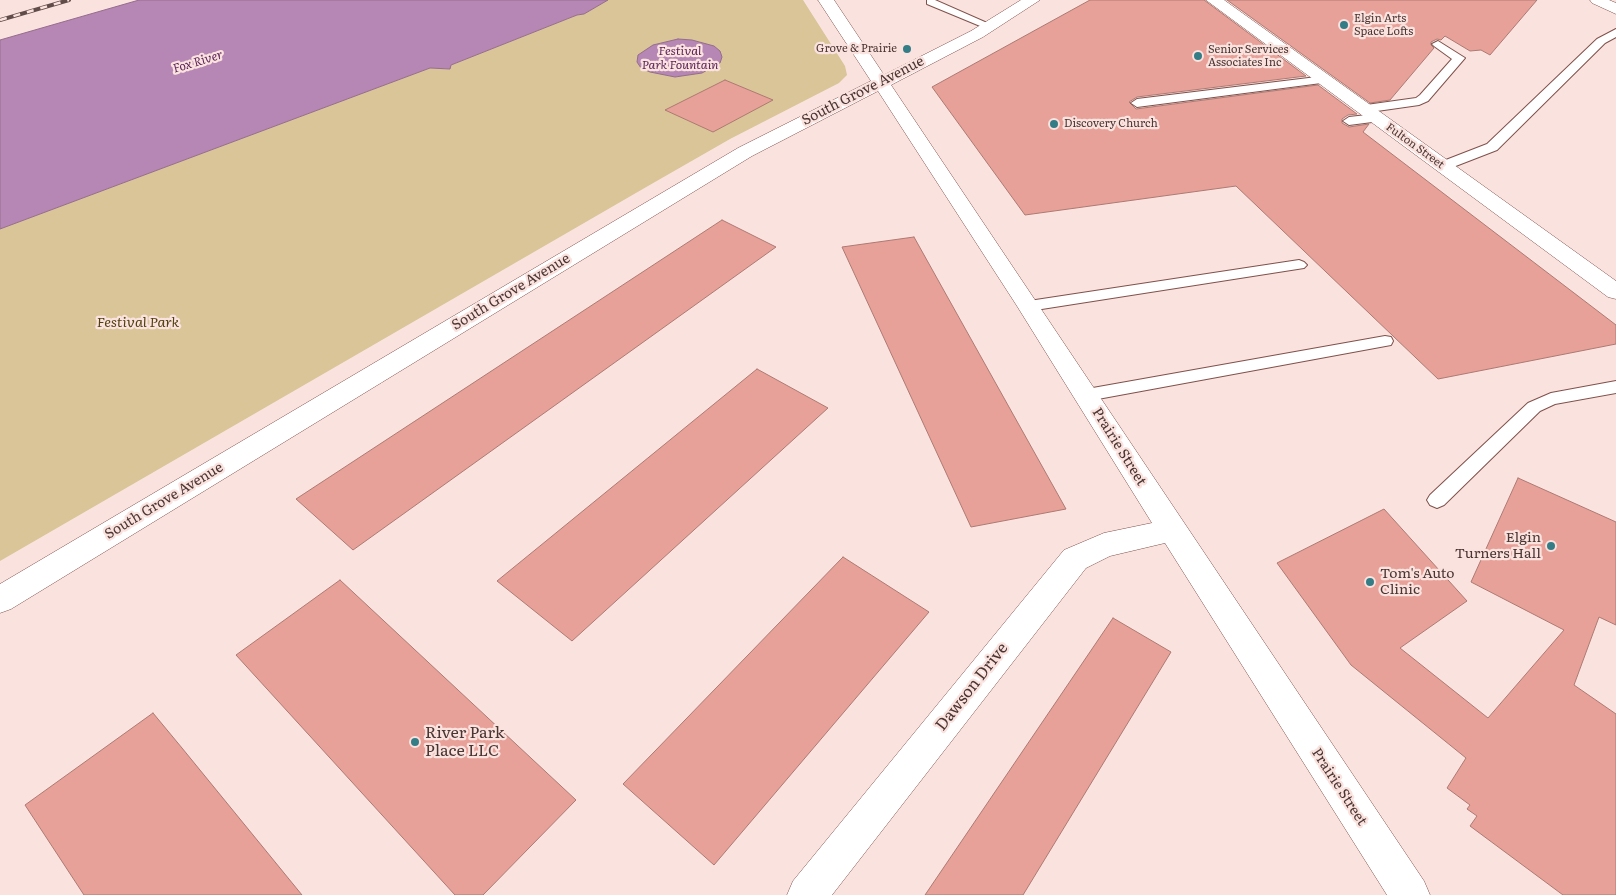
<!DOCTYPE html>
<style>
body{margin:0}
canvas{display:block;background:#fae2df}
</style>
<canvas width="1616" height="895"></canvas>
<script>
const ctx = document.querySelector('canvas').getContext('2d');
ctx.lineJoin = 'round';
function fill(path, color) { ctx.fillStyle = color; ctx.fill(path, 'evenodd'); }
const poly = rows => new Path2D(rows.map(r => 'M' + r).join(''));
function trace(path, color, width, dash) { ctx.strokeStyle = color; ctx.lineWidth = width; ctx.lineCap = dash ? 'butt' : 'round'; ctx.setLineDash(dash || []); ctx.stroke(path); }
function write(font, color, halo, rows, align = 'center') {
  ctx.font = font + ' Literata,serif'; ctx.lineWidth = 4.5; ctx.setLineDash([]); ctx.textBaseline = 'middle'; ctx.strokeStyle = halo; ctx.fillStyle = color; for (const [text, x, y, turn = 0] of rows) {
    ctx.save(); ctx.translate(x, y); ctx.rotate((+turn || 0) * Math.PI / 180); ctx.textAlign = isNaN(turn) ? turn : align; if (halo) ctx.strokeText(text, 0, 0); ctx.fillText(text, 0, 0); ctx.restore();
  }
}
const green = poly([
 [608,0,803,0,845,66,847,75,839,83,730,139,648,186,0,561,0,229,430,68,449,69,451,65,577,15,584,14]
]);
const water = poly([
 [139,0,608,0,584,14,577,15,451,65,450,69,430,68,0,229,0,40,139,0],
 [678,39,692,40,714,46,720,51,722,57,720,63,702,73,675,77,650,72,641,68,637,62,638,55,653,45,678,39]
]);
const building = poly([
 [1090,0,1204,0,1306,76,1137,97,1129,102,1136,109,1318,85,1357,114,1348,115,1342,119,1342,123,1349,127,1369,124,1363,132,1616,325,1616,344,1438,379,1236,186,1025,215,932,87,1090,0],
 [1227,0,1537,0,1490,55,1481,50,1470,51,1445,36,1441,40,1437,39,1431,42,1431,45,1434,48,1390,100,1370,103,1227,0],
 [725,80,773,100,713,132,665,110,725,80],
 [722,220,776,247,353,550,296,499,722,220],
 [914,237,938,280,1066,509,971,527,842,247,914,237],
 [757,369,828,408,572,641,497,581,757,369],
 [1518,478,1616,522,1616,625,1599,617,1574,685,1616,714,1616,895,1563,895,1470,826,1477,816,1467,809,1470,805,1447,788,1466,758,1351,665,1277,563,1384,509,1467,601,1400,648,1488,718,1564,630,1471,582,1518,478],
 [843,557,929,612,714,865,623,784,843,557],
 [340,580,576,800,483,895,455,895,236,655,340,580],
 [1113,618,1171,652,1023,895,925,895,1113,618],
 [153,713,182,748,302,895,84,895,25,805,153,713]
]);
const lane = poly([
 [927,0,935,0,994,26,989,29,985,28,927,4,927,0],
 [1616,29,1616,37,1605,43,1497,150,1448,169,1438,169,1436,166,1438,163,1487,144,1597,39,1616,29],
 [1438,41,1465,58,1428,101,1419,105,1363,113,1359,112,1357,109,1359,106,1416,98,1420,95,1452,59,1434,46,1432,44,1438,41],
 [1325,76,1329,78,1331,80,1329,82,1137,107,1131,103,1137,99,1325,76],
 [1376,114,1382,118,1380,121,1349,125,1343,121,1349,117,1376,114],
 [1299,260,1304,262,1307,265,1304,268,1029,311,1023,310,1021,306,1023,302,1029,301,1299,260],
 [1385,336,1391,337,1393,341,1391,345,1087,401,1081,399,1078,395,1081,391,1087,389,1385,336],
 [1616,381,1616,393,1555,404,1540,411,1444,505,1437,508,1430,505,1427,500,1430,495,1528,403,1551,393,1616,381]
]);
const street = poly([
 [818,0,834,0,884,75,971,31,1021,0,1040,0,983,37,891,85,1424,881,1430,895,1387,895,1165,543,1110,556,1086,568,832,895,787,895,793,881,1064,550,1104,533,1152,523,1017,306,878,91,752,156,11,609,0,613,0,584,738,148,871,81,818,0],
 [1206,0,1224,0,1616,281,1616,299,1608,297,1206,0],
 [1590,0,1609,0,1616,3,1616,14,1592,3,1590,0]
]);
const rail = poly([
 [0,20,69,0]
]);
const markers = [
 [1344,25,5,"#347c86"],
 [907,49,5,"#347c86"],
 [1198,56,5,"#347c86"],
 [1054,124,5,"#347c86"],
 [1551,546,5,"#347c86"],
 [1370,582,5,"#347c86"],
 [415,742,5,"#347c86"]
];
const farPoinames = [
 ["Elgin Arts",1354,19],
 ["Space Lofts",1354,32],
 ["Grove & Prairie",897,49,"right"],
 ["Senior Services",1208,50],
 ["Associates Inc",1208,63],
 ["Discovery Church",1064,124]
];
const farStreetnames = [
 ["Fulton Street",1415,146,36]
];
const farWaternames = [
 ["Festival",680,51],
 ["Park Fountain",680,65],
 ["Fox River",198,62,-17]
];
const streetNames = [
 ["South Grove Avenue",863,91,-27],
 ["South Grove Avenue",511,292,-31],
 ["Prairie Street",1119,447,58],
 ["South Grove Avenue",164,501,-31],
 ["Prairie Street",1339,787,57]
];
const parkNames = [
 ["Festival Park",138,323]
];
const poiNames = [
 ["Elgin",1541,538],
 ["Turners Hall",1541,554],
 ["Tom's Auto",1380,574,"left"],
 ["Clinic",1380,590,"left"]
];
const nearStreetnames = [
 ["Dawson Drive",972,687,-52]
];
const nearPoinames = [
 ["River Park",425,733],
 ["Place LLC",425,751]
];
fill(green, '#d9c597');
fill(water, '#b686b4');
trace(water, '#966e8d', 1);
fill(building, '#e8a198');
trace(building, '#ad7a73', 1);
trace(lane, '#80514b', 2);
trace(street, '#80514b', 1);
fill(lane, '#fff');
fill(street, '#fff');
trace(rail, '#624c49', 4);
trace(rail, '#fae2df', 2.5, [7]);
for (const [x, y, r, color] of markers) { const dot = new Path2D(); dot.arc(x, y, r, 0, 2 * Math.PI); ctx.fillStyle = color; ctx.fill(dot); trace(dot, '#fae2df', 2); }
write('11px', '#4b3532', '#fae2df', farPoinames, 'left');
write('11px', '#4b3532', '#fae2df', farStreetnames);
write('italic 12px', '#581e58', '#fae2df', farWaternames);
write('14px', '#4b3532', '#fae2df', streetNames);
write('italic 14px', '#513f0d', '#fae2df', parkNames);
write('14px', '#4b3532', '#fae2df', poiNames, 'right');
write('16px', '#4b3532', '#fae2df', nearStreetnames);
write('16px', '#4b3532', '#fae2df', nearPoinames, 'left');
</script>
